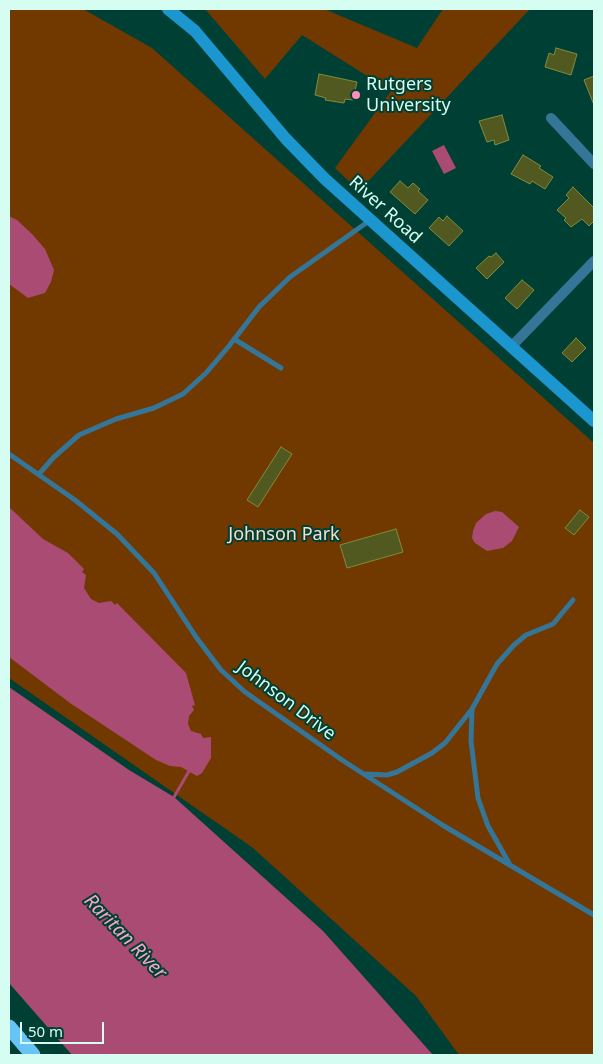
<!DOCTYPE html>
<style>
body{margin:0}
#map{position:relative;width:603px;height:1064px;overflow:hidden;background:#004034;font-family:"Noto Sans",sans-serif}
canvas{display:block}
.frame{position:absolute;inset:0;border:10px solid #d6fdf1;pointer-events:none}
.scale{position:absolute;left:20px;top:1022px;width:84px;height:22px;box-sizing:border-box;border:2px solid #d6fdf1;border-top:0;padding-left:6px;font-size:15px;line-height:18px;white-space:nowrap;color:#d6fdf1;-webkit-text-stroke:4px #004034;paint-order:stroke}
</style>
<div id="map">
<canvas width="603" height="1064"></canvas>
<div class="frame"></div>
<div class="scale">50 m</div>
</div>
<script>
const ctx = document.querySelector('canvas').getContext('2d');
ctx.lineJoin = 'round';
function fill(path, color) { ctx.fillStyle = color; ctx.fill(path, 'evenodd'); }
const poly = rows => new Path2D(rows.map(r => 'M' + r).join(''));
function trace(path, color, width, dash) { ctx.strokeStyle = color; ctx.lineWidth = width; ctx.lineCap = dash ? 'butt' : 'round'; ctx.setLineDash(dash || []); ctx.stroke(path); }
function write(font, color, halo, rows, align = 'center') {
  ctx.font = font + ' "Noto Sans",sans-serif'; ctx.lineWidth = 4; ctx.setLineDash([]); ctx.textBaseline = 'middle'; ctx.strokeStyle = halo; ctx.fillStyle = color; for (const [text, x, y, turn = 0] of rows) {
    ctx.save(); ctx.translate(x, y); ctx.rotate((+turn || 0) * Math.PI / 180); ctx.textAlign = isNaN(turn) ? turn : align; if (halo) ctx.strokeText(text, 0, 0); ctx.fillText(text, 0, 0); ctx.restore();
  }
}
const green = poly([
 [9,9,83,9,152,48,594,443,594,1055,459,1055,416,996,253,848,9,678],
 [205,9,324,9,417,48,443,9,530,9,359,191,335,168,391,91,302,35,265,79]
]);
const water = poly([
 [444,145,456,168,444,174,432,151],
 [9,216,17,220,32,234,45,249,54,270,51,282,45,293,28,298,9,284],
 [9,507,43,539,68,553,84,569,82,572,86,575,84,588,91,599,99,603,111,601,115,605,117,603,186,673,195,705,192,706,194,710,189,716,188,724,191,731,201,734,203,738,211,737,211,758,202,773,197,776,181,767,170,766,156,760,70,703,9,657],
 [495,511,502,512,519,527,512,541,503,548,487,551,475,543,472,538,473,531,476,523,486,514],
 [9,687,129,770,174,797,323,931,433,1055,72,1055,9,983]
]);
const stream = poly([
 [174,797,189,771]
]);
const building = poly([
 [556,48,577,54,571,75,545,67,549,53,554,55,556,48],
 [319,74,357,82,353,100,345,99,344,103,325,100,326,98,315,95,319,74],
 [594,76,594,105,584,80,594,76],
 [502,115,509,140,495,145,494,140,487,142,479,121,502,115],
 [523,155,541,166,539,168,553,177,545,189,532,181,530,184,511,174,523,155],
 [400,181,408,188,413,183,420,189,418,191,428,200,415,214,390,192,400,181],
 [573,187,594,208,594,221,589,226,582,219,571,227,564,220,566,218,557,210,569,198,566,195,573,187],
 [447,216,463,231,449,246,429,228,439,217,443,221,447,216],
 [496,253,504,262,487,279,476,268,489,256,491,257,496,253],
 [522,280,534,290,517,309,505,298,522,280],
 [576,338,586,348,572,362,562,353,576,338],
 [281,447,292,454,258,507,247,500,281,447],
 [580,510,589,517,574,535,565,528,580,510],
 [396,529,403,552,347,568,340,545,396,529]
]);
const lane = poly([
 [234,339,281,368],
 [9,454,75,500,117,534,154,573,196,637,221,670,245,692,342,760,444,826,594,915],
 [39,474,54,457,79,435,116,419,154,408,183,394,206,373,229,346,259,307,290,277,369,221],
 [472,709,471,741,478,798,488,826,509,863],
 [366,774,387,775,397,772,432,753,445,743,472,709,497,664,514,645,526,635,553,624,573,600]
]);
const street = poly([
 [551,118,594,164],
 [511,347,594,261]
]);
const secondary = poly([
 [168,9,195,31,286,139,325,179,594,421]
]);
const highway = poly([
 [9,1027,33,1055]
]);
const markers = [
 [356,95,5,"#fe8ebb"]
];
const poiNames = [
 ["Rutgers",366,85],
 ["University",366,106]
];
const streetNames = [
 ["River Road",385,210,42],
 ["Johnson Drive",286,701,37]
];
const parkNames = [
 ["Johnson Park",284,535]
];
const waterNames = [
 ["Raritan River",125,937,46]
];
fill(green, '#713800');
fill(water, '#a94b73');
trace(stream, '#a94b73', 3);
fill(building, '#515820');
trace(building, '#828c3c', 1);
trace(lane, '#347598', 5);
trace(street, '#347598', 10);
trace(secondary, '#1b96cf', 12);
trace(highway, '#68c4f7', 15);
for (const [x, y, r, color] of markers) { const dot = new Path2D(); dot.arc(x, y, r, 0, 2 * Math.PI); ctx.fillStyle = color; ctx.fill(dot); trace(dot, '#004034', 2); }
write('18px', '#d6fdf1', '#004034', poiNames, 'left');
write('18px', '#d6fdf1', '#004034', streetNames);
write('18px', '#f6dfd0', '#004034', parkNames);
write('italic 19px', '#f5a8c5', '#004034', waterNames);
</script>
